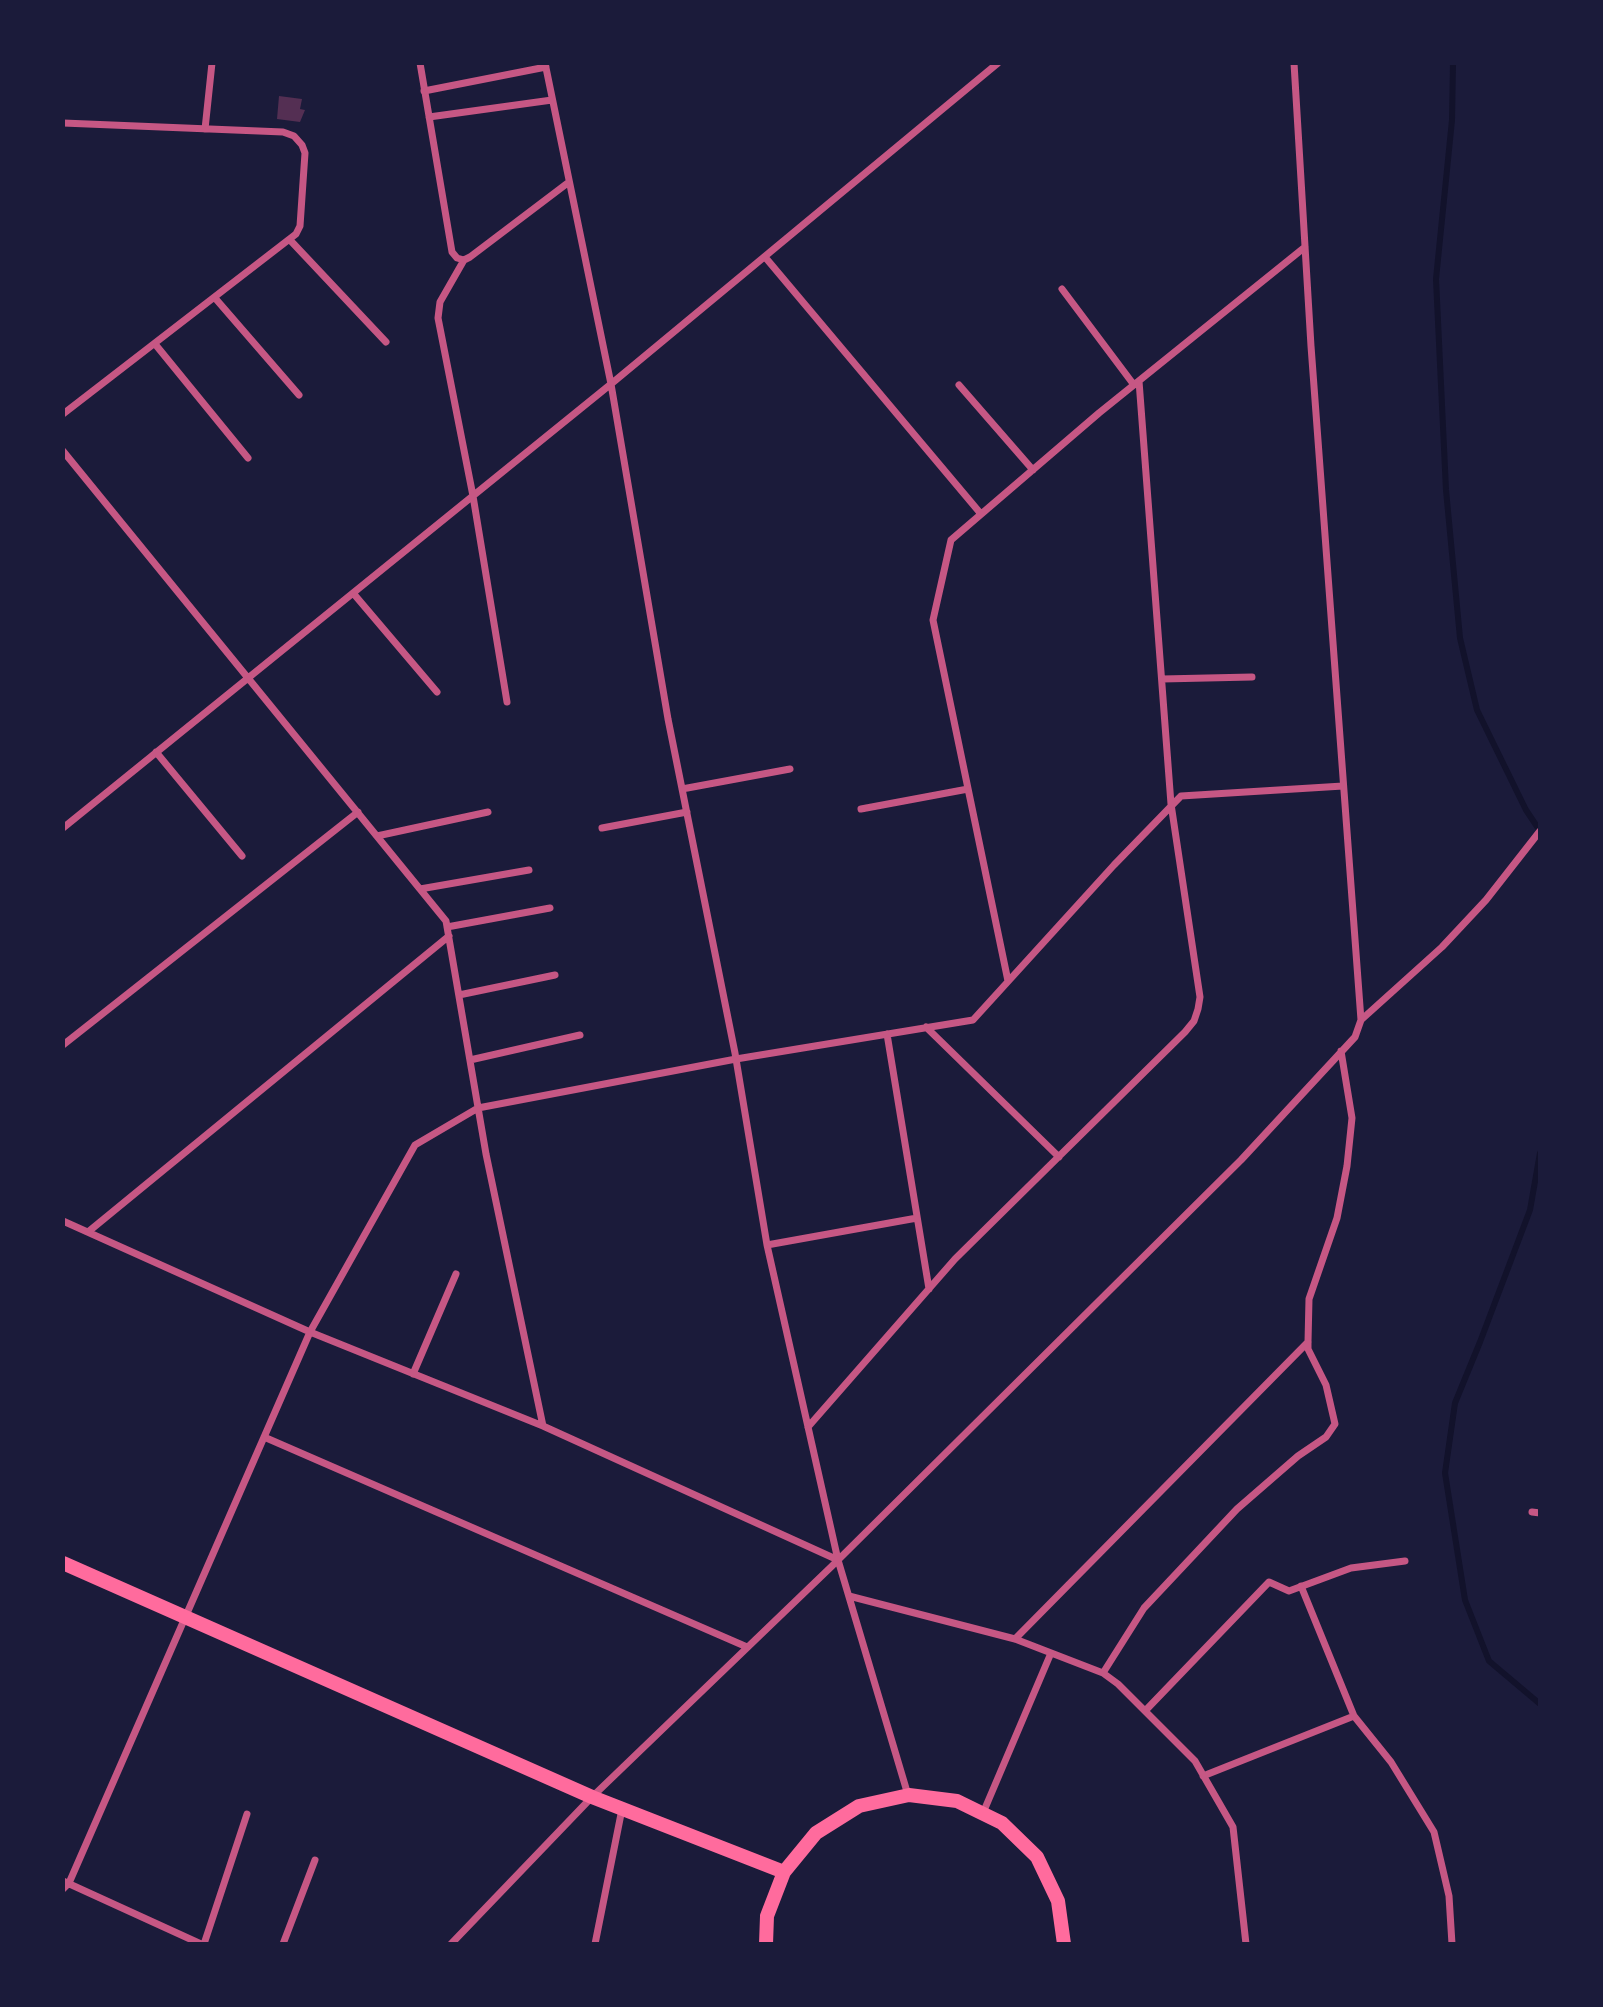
<!DOCTYPE html>
<style>
body{margin:0}
#map{position:relative;width:1603px;height:2007px;overflow:hidden;background:#1b1b3a;font-family:Literata,serif}
canvas{display:block}
.frame{position:absolute;inset:0;border:65px solid #1b1b3a;pointer-events:none}
</style>
<div id="map">
<canvas width="1603" height="2007"></canvas>
<div class="frame"></div>
</div>
<script>
const ctx = document.querySelector('canvas').getContext('2d');
ctx.lineJoin = 'round';
const poly = rows => new Path2D(rows.map(r => 'M' + r).join(''));
function trace(path, color, width, dash) { ctx.strokeStyle = color; ctx.lineWidth = width; ctx.lineCap = dash ? 'butt' : 'round'; ctx.setLineDash(dash || []); ctx.stroke(path); }
function fill(path, color) { ctx.fillStyle = color; ctx.fill(path, 'evenodd'); }
const stream = poly([
 [1453,63,1452,120,1436,279,1446,490,1460,638,1477,710,1526,810,1540,831],
 [1540,1153,1530,1210,1480,1342,1455,1403,1445,1473,1465,1600,1489,1661,1540,1704]
]);
const building = poly([
 [279,96,302,99,300,109,305,110,300,122,277,119]
]);
const minor = poly([
 [420,63,452,252,457,258,464,260,470,257,569,182],
 [545,63,611,384,668,719,735,1053,767,1245,838,1560,908,1795],
 [424,91,546,67],
 [429,117,552,100],
 [63,123,283,132,294,136,302,145,305,153,300,226,296,234,63,414],
 [205,129,212,63],
 [290,240,386,342],
 [765,257,981,514],
 [464,260,440,302,438,318,473,496,507,702],
 [1062,289,1134,385],
 [215,298,299,395],
 [155,344,248,458],
 [959,385,1033,470],
 [63,451,446,921,486,1154,543,1426,838,1560],
 [353,593,437,692],
 [1162,679,1252,677],
 [156,752,242,856],
 [682,789,790,769],
 [861,809,968,789],
 [63,828,611,384,998,63],
 [602,828,687,812],
 [377,836,488,812],
 [420,889,529,870],
 [447,927,550,908],
 [1008,981,933,620,951,540,1099,413,1305,247],
 [459,995,555,975],
 [1361,1020,1442,947,1486,900,1540,831],
 [926,1027,1059,1157],
 [887,1034,929,1289],
 [63,1045,358,812],
 [470,1060,580,1035],
 [63,1221,310,1332,415,1145,478,1108,736,1059,973,1020,1114,865,1181,796,1343,786],
 [88,1232,449,936],
 [767,1245,917,1218],
 [413,1374,456,1274],
 [808,1427,955,1259,1185,1032,1194,1021,1198,1009,1200,997,1171,804,1139,381],
 [264,1437,747,1647],
 [1532,1512,1540,1513],
 [1301,1586,1354,1716],
 [849,1596,1015,1639,1103,1673],
 [1015,1639,1308,1342],
 [1145,1711,1269,1582,1289,1591,1351,1568,1405,1561],
 [1203,1776,1354,1716,1391,1762,1434,1832,1449,1896,1452,1944],
 [983,1813,1051,1653],
 [63,1881,201,1944],
 [63,1889,69,1883,310,1332,543,1426],
 [204,1944,247,1814],
 [283,1944,315,1860],
 [451,1944,592,1797,832,1566,1241,1160,1355,1037,1361,1020,1311,346,1294,63],
 [595,1944,622,1809],
 [1246,1944,1233,1827,1195,1761,1118,1684,1103,1673,1144,1608,1237,1509,1298,1456,1326,1437,1335,1424,1326,1385,1308,1349,1308,1342,1309,1299,1337,1218,1347,1166,1352,1118,1341,1051]
]);
const primary = poly([
 [63,1563,592,1797,784,1872],
 [766,1944,767,1916,784,1872,816,1833,859,1806,909,1795,957,1801,1002,1823,1037,1857,1058,1901,1064,1944]
]);
trace(stream, '#12122b', 6);
fill(building, '#542f53');
trace(minor, '#c65784', 7);
trace(primary, '#ff6b9d', 14);
</script>
